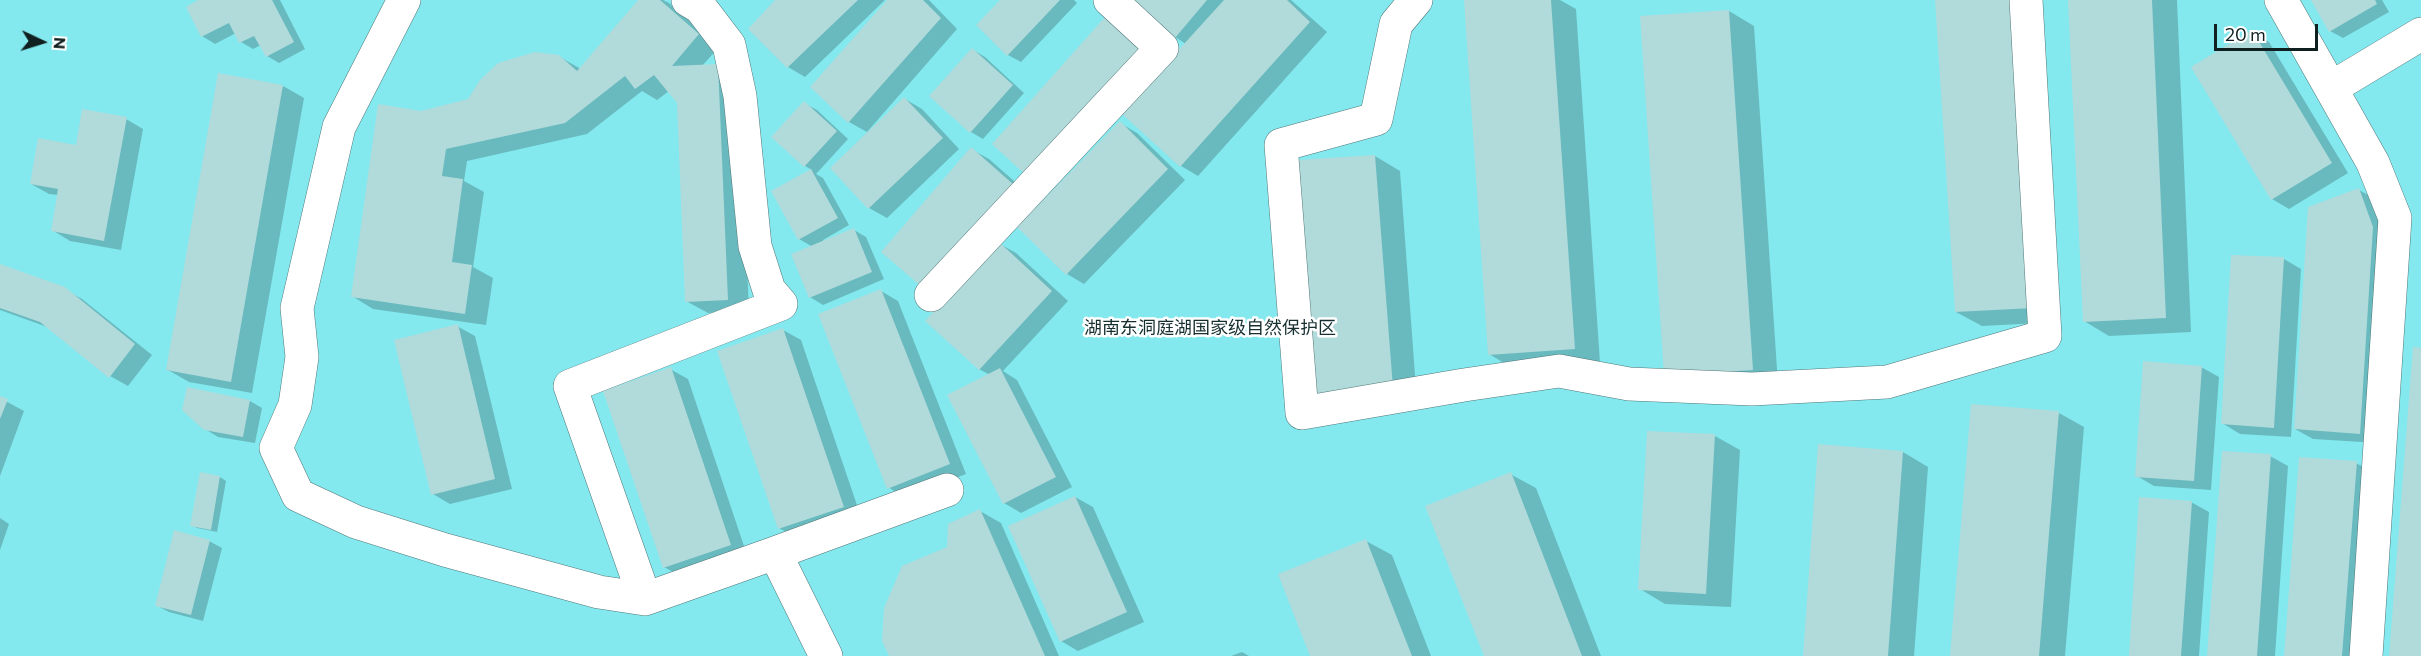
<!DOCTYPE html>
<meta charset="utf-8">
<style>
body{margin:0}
#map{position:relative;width:2421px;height:656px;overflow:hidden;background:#dcfcfe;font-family:Commissioner,sans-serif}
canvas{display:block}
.north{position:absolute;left:12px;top:12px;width:60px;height:60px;-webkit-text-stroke:4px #fff;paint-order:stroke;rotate:94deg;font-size:16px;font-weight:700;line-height:24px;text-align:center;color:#101f20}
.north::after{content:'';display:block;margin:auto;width:21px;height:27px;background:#101f20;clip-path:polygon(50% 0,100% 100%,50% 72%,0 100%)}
.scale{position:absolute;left:2214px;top:24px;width:104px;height:27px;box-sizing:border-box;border:3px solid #101f20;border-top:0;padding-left:8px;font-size:18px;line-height:21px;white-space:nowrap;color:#101f20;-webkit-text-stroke:4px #fff;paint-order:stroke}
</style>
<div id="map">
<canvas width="2421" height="656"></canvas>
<div class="north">N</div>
<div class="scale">20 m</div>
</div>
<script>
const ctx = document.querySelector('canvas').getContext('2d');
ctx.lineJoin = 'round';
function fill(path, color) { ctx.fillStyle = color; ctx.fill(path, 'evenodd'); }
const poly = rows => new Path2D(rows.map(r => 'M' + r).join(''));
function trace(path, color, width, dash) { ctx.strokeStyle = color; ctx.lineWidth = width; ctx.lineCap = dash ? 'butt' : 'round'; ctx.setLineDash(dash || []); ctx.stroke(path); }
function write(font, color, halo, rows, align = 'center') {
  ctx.font = font + ' Commissioner,"Noto Sans SC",sans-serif'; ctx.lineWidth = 5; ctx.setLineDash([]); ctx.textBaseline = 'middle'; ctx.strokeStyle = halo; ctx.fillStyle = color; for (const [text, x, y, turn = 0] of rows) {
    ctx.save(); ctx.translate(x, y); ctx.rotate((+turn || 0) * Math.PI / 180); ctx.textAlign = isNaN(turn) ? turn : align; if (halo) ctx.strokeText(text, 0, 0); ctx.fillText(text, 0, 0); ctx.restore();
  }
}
const green = poly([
 [0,0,2421,0,2421,656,0,656]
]);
const shadow = poly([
 [201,0,280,0,305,49,279,63,267,56,261,45,253,49,241,42,236,33,215,44,202,36,188,7],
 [640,0,663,0,669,3,719,47,702,66,739,78,749,311,708,313,686,301,678,103,669,91,657,100,642,91,587,134,467,161,464,181,484,192,473,267,493,278,486,325,373,309,352,296,421,112,469,101,558,56,581,69],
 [777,0,885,0,805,77,788,67,750,29],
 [890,0,929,0,957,29,867,132,849,122,812,86],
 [1003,0,1074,0,1077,3,1021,62,1008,55,978,25],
 [1132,0,1291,0,1327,32,1198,176,1181,166,1186,44,1175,37],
 [1471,0,1560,0,1576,9,1600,363,1514,369,1489,354],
 [1937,0,2058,322,1982,326,1956,312],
 [2070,0,2177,0,2191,332,2109,336,2084,321],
 [2312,0,2382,0,2389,12,2343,38,2330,31],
 [1729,11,1754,26,1778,384,1665,375,1641,17],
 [2252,32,2269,42,2348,173,2289,209,2272,199],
 [973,50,985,57,1024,93,983,139,971,132],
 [283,86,304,98,252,393,189,382,168,370],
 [905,99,922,109,959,149,887,218,869,208,832,168],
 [804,103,817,110,848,139,816,174,823,178,849,225,823,240,823,242,854,230,866,237,884,279,823,305,810,297,813,247,799,239,773,192,812,170,805,166],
 [126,119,143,129,121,250,70,241,52,230,59,195,49,194,31,184,77,147],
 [1120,123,1137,133,1185,180,1084,284,1067,274],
 [971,149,989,159,1030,195,943,298],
 [1375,156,1400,171,1417,402,1316,393,1299,162],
 [2359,190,2377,200,2390,238,2378,443,2313,439,2295,429],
 [998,243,1016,253,1068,301,1003,371,1017,380,1072,487,1021,513,1004,503,990,375,979,369],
 [2284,259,2301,269,2291,437,2240,434,2222,423],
 [0,266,64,289,82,299,152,355,128,386,110,376,50,328,0,310],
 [881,291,898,301,966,474,905,498,888,487],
 [457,326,475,336,512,489,450,504,433,494],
 [783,330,801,340,861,517,797,538,779,528],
 [2201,367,2219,377,2211,490,2154,486,2137,476],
 [670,369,688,379,747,555,682,577,664,567],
 [0,398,24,411,0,476],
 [250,401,262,408,255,443,218,437,205,429],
 [2059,413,2084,427,2065,656,1951,656],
 [1715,436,1740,450,1731,607,1665,604,1640,589],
 [1903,452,1928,467,1914,656,1804,656],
 [2270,456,2288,466,2275,656,2209,656],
 [2356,463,2374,473,2360,656,2285,656],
 [1510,474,1536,488,1601,656,1485,656],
 [220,477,226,481,217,532,197,528,191,525],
 [1075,497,1093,507,1144,622,1078,651,1061,641],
 [2191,502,2209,512,2199,656,2130,656],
 [980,511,1001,523,1059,656,891,656,949,548],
 [0,518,9,524,0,550],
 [209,541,222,548,203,621,169,612,156,605],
 [1366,541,1392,555,1431,656,1312,656],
 [1242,652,1249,656,1231,656]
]);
const building = poly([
 [198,0,272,0,294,42,266,57,254,36,239,43,229,23,201,37,186,7],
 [638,0,660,0,699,34,672,66,718,64,728,300,685,302,677,103,654,75,635,89,625,76,565,123,446,149,442,176,463,179,452,262,472,265,465,314,351,297,378,104,421,111,468,99,480,80,498,63,535,52,559,55,577,71],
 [775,0,858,0,787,68,748,29],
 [887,0,923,0,941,18,848,123,810,87],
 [1000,0,1060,0,1007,56,976,25],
 [1130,0,1207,0,1175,38],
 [1224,0,1287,0,1310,22,1180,167,1121,113],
 [1464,0,1551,0,1575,349,1488,355],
 [1935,0,2013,0,2033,308,1955,312],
 [2068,0,2152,0,2166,318,2083,322],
 [2311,0,2375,0,2377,4,2329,32],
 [1729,10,1753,370,1664,376,1640,16],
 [1105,17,1143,52,1029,178,992,144],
 [2252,30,2332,163,2271,200,2191,67],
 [972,48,1013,85,970,133,929,96],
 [218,73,283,85,231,382,166,370],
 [904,97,943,138,868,209,830,168],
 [804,101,837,131,804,167,771,137],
 [82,109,127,117,104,241,51,231,58,189,30,184,38,138,76,145],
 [1120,121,1168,169,1066,275,1017,227],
 [971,147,1014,185,924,289,881,252],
 [1375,155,1393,388,1314,394,1297,160],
 [811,169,838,218,798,240,771,191],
 [2359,188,2373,227,2360,434,2294,429,2308,207],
 [854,228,872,272,809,298,791,254],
 [998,241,1052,291,979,370,925,321],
 [2231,255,2284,257,2274,428,2221,424],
 [0,264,65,287,135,344,109,378,40,322,0,308],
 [881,289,950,464,887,489,818,314],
 [458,324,495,479,431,495,394,340],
 [783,328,844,507,778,529,717,351],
 [2413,347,2421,348,2421,656,2389,656],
 [2143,361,2202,366,2194,481,2135,477],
 [671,367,731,545,663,568,603,391],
 [1000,368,1056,477,1003,504,947,395],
 [187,387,250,400,243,437,204,430,182,410],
 [0,396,8,399,0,419],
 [1971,404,2059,411,2039,656,1950,656],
 [1647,431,1715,434,1706,594,1638,590],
 [1818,444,1903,451,1888,656,1803,656],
 [2222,451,2271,454,2257,656,2207,656],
 [2299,457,2357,461,2342,656,2284,656],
 [200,472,220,476,211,530,190,526],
 [1511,472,1582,656,1484,656,1425,506],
 [1075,496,1127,612,1060,642,1008,526],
 [2139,497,2192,501,2181,656,2129,656],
 [980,509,1045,656,889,656,882,641,884,608,902,566,947,547,948,524],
 [174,530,210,540,191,615,155,606],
 [1366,539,1412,656,1310,656,1278,574]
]);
const street = poly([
 [404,0,339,127,297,308,302,357,295,405,276,448,298,495,356,522,445,550,599,592,645,599,775,553,826,656],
 [1416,0,1396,24,1376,119,1281,145,1302,413,1464,385,1559,371,1629,384,1752,389,1887,382,2045,336,2026,0],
 [2281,0,2373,163,2395,218,2366,656],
 [2331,88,2421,34],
 [931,295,1162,48,1110,0],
 [775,553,947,490],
 [645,599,570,386,781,304,769,290,755,246,740,96,729,45,700,7,688,0]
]);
const parkNames = [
 ["湖南东洞庭湖国家级自然保护区",1210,328]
];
fill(green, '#83e9ee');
fill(shadow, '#0003');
fill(building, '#b1dadb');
trace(street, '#517779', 34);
trace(street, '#fff', 33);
write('18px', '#172f30', '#fff', parkNames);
</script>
